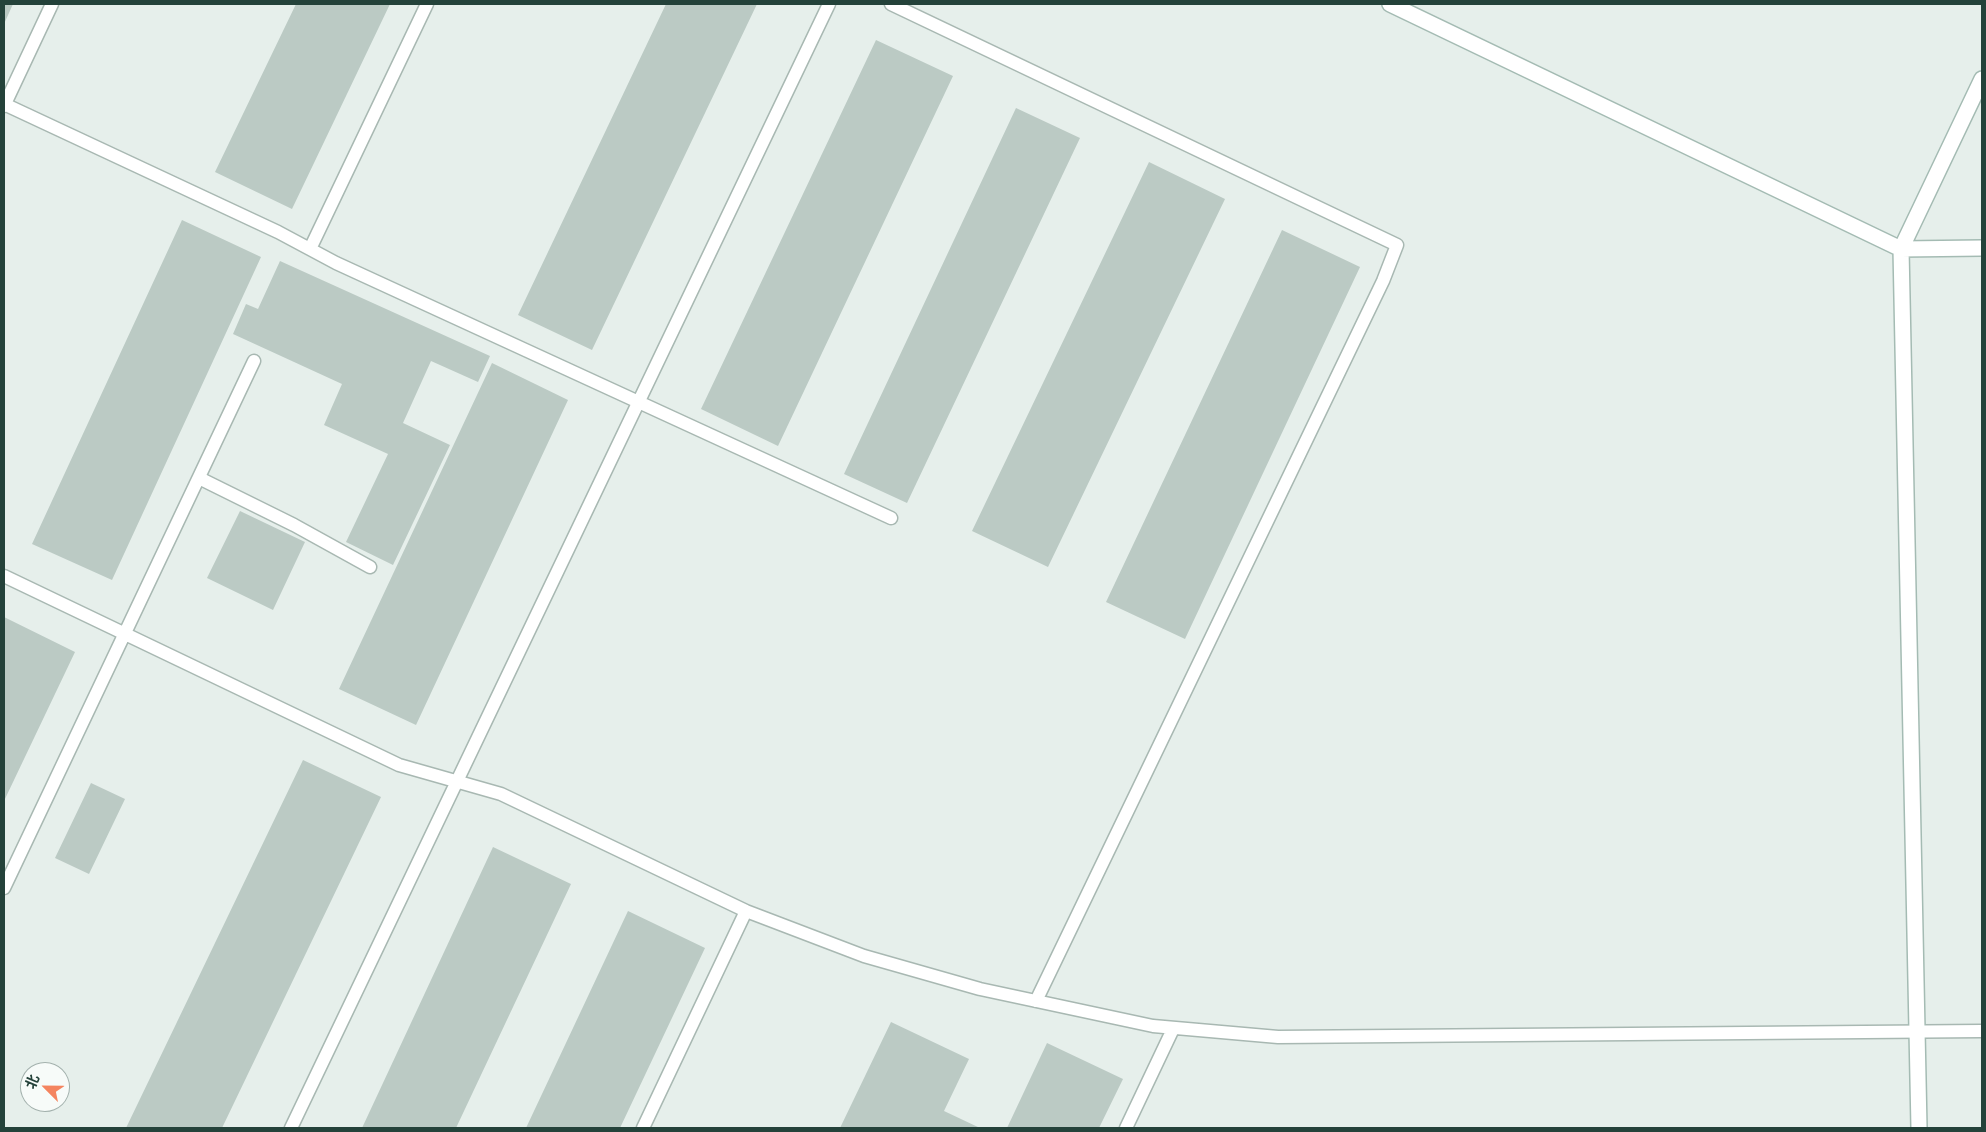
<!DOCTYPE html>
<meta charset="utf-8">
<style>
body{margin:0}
#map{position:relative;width:1986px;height:1132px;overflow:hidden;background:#e6efeb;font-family:Arial,"Noto Sans SC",sans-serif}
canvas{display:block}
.frame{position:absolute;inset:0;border:5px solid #24423a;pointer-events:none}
.north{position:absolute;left:20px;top:1062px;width:50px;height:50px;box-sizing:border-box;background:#f7fbf9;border:1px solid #a3b1ad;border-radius:50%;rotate:293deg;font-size:14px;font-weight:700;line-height:20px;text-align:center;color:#24423a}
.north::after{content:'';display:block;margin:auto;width:18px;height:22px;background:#f4845f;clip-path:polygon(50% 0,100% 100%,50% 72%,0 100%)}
</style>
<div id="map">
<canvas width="1986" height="1132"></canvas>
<div class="frame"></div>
<div class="north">北</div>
</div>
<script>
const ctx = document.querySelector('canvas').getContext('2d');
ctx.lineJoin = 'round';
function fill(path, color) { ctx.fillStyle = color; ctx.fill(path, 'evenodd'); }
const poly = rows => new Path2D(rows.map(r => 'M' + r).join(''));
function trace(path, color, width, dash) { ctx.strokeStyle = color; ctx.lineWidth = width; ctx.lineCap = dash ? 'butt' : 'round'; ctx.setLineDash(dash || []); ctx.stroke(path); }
const building = poly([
 [4,4,13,4,4,24],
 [296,4,390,4,292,209,215,172],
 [666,4,757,4,592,350,518,315],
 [876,40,953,76,778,446,701,409],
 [1016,108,1080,138,907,503,844,474],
 [1149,162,1225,199,1048,567,972,531],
 [182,220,261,257,112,580,32,544],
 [1282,230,1360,267,1185,639,1106,602],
 [280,261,490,356,478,382,431,361,403,423,450,445,393,565,346,542,388,454,324,425,342,384,233,334,246,304,258,309],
 [492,363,568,400,416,725,339,689],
 [240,511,305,542,273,610,207,578],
 [4,617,75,652,4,801],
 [303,760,381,797,222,1128,126,1128],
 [91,783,125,799,89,874,55,858],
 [493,847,571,884,456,1128,362,1128],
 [628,911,705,948,620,1128,526,1128],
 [891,1022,969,1059,944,1111,980,1128,840,1128],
 [1047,1043,1123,1079,1099,1128,1007,1128]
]);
const lane = poly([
 [891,4,1397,245,1383,281,1036,1001],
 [4,104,278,232,336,263,891,518],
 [4,106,52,4],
 [310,249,427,4],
 [199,478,294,525,370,567],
 [4,576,399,765,501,794,746,911,864,956,980,989,1153,1026,1278,1037,1982,1031],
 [4,888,254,361],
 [291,1128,829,4],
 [643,1128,746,911],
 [1126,1128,1173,1029]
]);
const secondary = poly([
 [1390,4,1901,249,1982,248],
 [1919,1128,1901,249,1982,79]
]);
fill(building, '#bbcac4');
trace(lane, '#a8b8b2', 15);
trace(secondary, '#a4bbb3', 18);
trace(lane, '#fff', 12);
trace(secondary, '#fff', 15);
</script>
